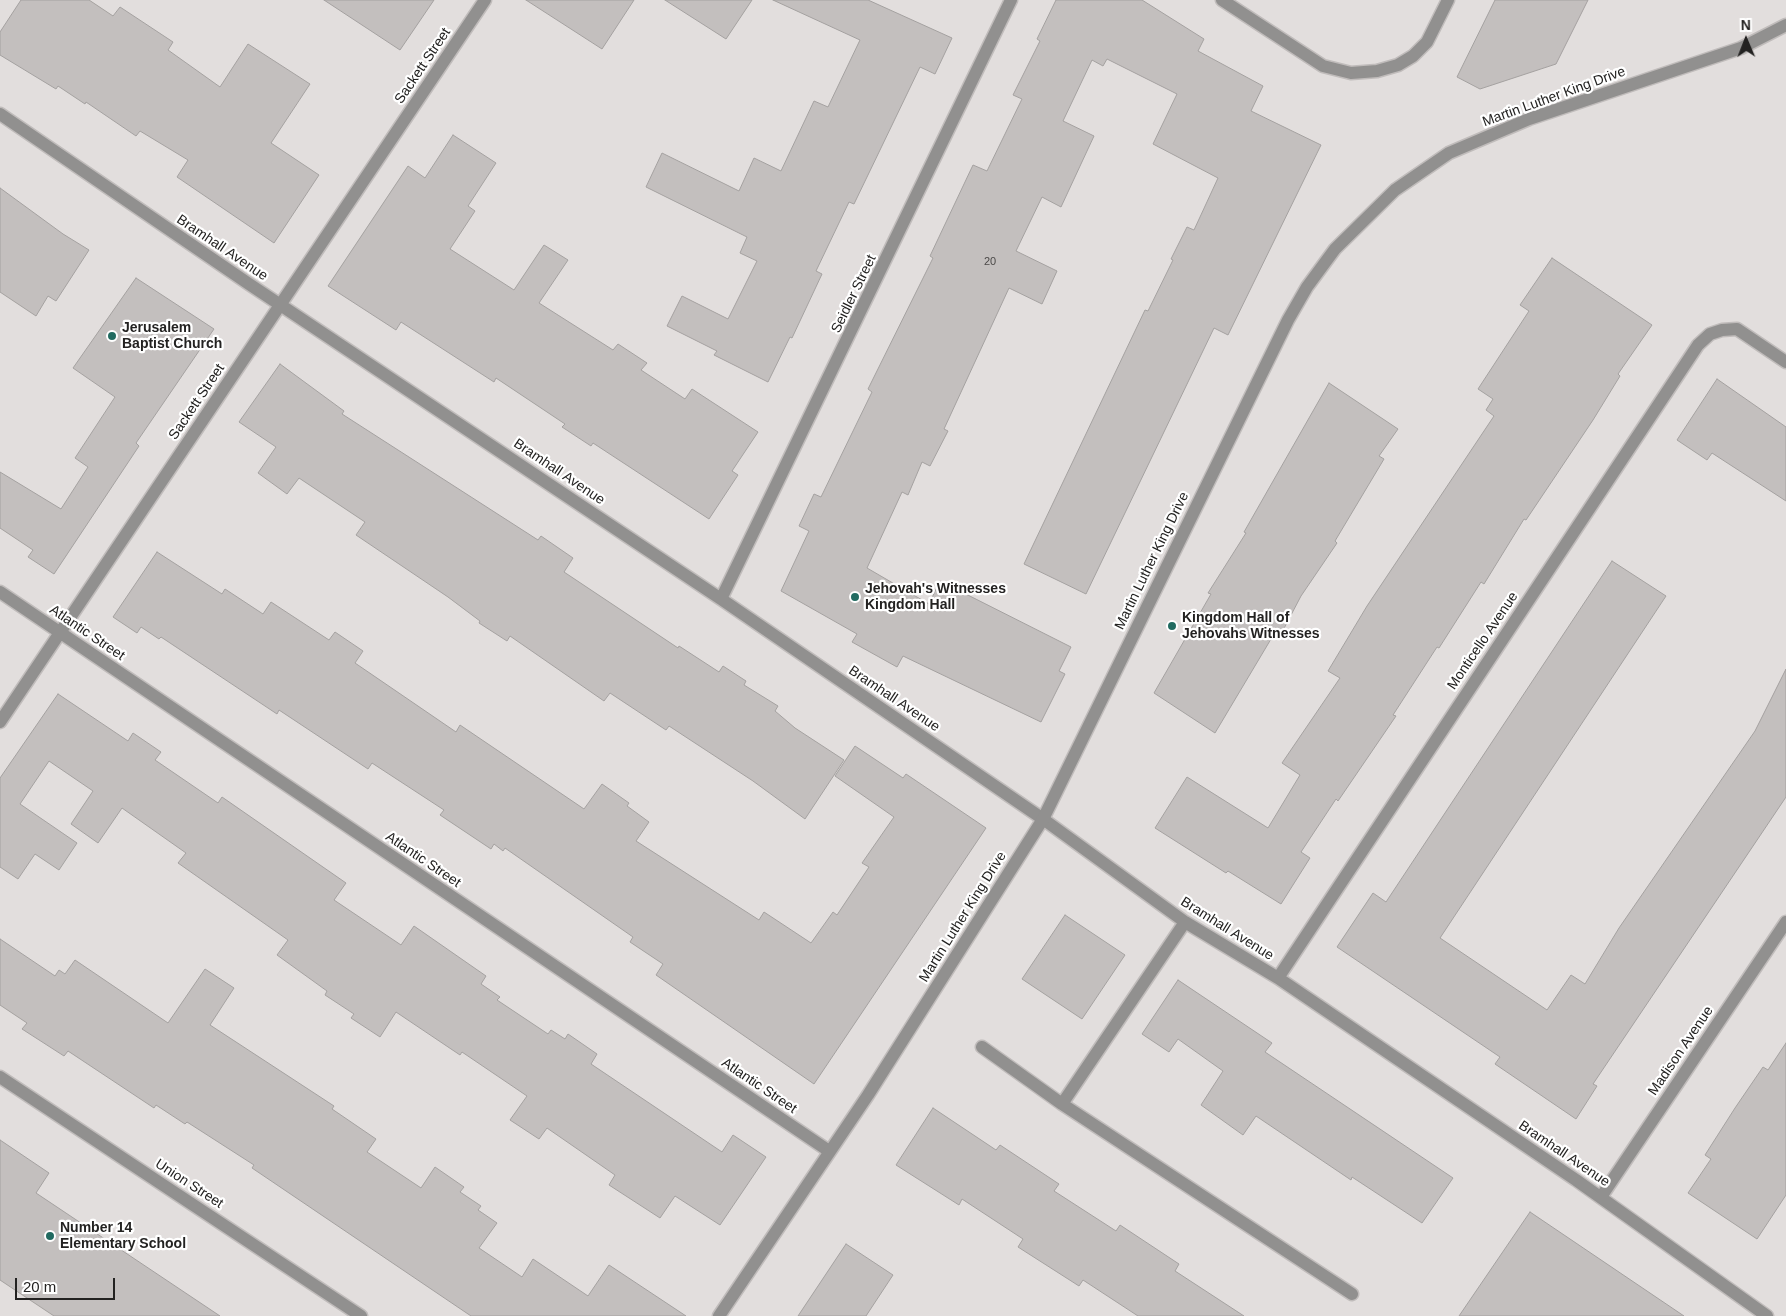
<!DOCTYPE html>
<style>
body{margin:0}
#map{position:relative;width:1786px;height:1316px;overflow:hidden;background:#e2dedd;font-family:Arial,sans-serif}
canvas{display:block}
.north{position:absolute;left:1721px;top:15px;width:50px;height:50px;-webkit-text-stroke:4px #fff;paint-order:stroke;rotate:359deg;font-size:14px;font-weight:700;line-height:20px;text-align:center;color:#232221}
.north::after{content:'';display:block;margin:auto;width:18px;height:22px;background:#232221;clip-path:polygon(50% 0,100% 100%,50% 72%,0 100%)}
.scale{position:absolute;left:15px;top:1278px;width:100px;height:22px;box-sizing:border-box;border:2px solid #232221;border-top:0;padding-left:6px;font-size:15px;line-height:18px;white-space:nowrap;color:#232221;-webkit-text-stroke:4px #fff;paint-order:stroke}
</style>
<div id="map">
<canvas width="1786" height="1316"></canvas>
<div class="north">N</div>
<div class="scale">20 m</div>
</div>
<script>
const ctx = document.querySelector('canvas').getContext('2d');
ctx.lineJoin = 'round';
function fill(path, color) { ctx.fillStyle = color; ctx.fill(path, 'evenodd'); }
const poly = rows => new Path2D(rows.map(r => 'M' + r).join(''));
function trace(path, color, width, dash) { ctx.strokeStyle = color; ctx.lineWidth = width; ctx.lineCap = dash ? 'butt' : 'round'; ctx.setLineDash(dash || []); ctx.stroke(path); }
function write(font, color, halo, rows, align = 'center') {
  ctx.font = font + ' Arial,sans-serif'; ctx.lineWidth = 4.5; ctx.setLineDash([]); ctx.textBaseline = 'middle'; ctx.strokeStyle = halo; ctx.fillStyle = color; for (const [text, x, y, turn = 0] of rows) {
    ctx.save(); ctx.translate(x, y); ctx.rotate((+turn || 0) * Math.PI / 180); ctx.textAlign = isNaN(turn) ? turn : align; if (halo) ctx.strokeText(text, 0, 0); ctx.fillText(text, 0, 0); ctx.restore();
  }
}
const building = poly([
 [21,0,89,0,113,16,120,7,173,42,168,50,220,87,248,44,310,84,271,143,319,175,274,243,177,177,188,160,140,131,136,136,86,102,85,104,58,86,56,89,0,55,0,32,21,0],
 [324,0,434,0,400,50,324,0],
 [526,0,634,0,602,49,526,0],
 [665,0,752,0,726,39,665,0],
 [773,0,868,0,952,38,935,74,920,67,854,204,849,202,816,271,822,274,792,338,790,337,768,382,714,355,717,351,667,326,682,296,728,319,757,261,740,253,747,237,646,187,662,153,739,191,754,158,781,171,814,101,828,107,860,40,773,0],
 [1056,0,1142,0,1204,39,1198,51,1263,86,1251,111,1321,145,1228,335,1214,328,1086,594,1024,564,1145,310,1148,311,1173,260,1171,259,1187,227,1194,230,1218,178,1153,144,1177,94,1107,59,1103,66,1092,60,1063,121,1094,136,1061,207,1042,197,1016,251,1057,271,1042,304,1009,288,944,429,948,431,930,466,922,462,908,495,902,492,867,568,929,604,940,581,1071,647,1059,671,1065,674,1041,722,903,656,897,667,852,642,857,634,781,591,809,531,799,526,814,494,821,497,854,429,872,392,868,389,933,258,930,256,973,165,987,171,1022,99,1013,95,1040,41,1037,39,1056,0],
 [1495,0,1588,0,1556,64,1480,89,1457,77,1495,0],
 [453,135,496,163,468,206,475,211,450,249,514,290,544,245,568,260,539,303,613,350,618,344,647,363,641,370,685,399,692,389,758,432,732,471,738,475,709,519,593,443,591,446,562,427,565,424,496,378,494,382,401,322,396,330,328,286,408,166,425,178,453,135],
 [0,188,63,234,89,250,56,301,48,296,36,316,0,292,0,188],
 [1552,258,1652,325,1618,374,1620,376,1593,420,1526,520,1524,519,1484,584,1481,582,1439,648,1437,647,1393,715,1396,716,1338,801,1336,799,1301,852,1310,858,1281,904,1228,871,1226,873,1155,828,1187,777,1268,828,1300,775,1282,763,1340,678,1328,671,1367,606,1494,416,1486,410,1493,399,1478,389,1529,311,1520,305,1552,258],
 [136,278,214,329,136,443,139,446,54,574,28,557,33,550,0,528,0,472,61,509,88,467,75,458,115,397,73,368,136,278],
 [280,364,344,411,342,414,538,540,541,536,573,558,564,572,678,648,679,646,719,672,723,666,746,681,744,685,778,706,775,711,795,728,844,760,805,819,753,781,669,726,666,730,610,693,604,701,510,636,507,641,479,623,480,621,448,597,356,535,365,522,299,478,287,494,258,473,276,447,239,422,280,364],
 [1717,379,1786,427,1786,501,1712,453,1707,460,1677,440,1717,379],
 [1329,383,1398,429,1379,456,1384,459,1335,541,1337,543,1301,596,1279,638,1274,634,1215,733,1154,693,1211,594,1208,593,1246,533,1244,532,1329,383],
 [157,552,222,594,225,589,263,614,271,602,329,640,335,632,363,651,355,663,456,732,460,725,584,809,602,784,629,803,627,806,649,822,636,841,759,920,764,912,811,943,833,912,837,915,869,867,862,863,894,817,835,776,855,746,903,778,906,774,986,828,814,1084,656,975,663,964,630,942,633,937,505,848,503,851,494,844,491,849,440,815,444,810,372,763,368,769,279,710,277,714,161,637,159,639,141,627,137,633,113,617,157,552],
 [1612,561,1666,596,1440,938,1547,1010,1571,975,1585,984,1619,928,1755,731,1786,669,1786,797,1593,1084,1597,1086,1576,1119,1495,1064,1500,1057,1337,947,1373,893,1386,902,1612,561],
 [58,694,128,741,133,733,161,752,155,760,218,803,222,797,346,883,334,900,401,945,414,926,486,976,481,984,500,997,497,1000,548,1034,551,1030,565,1039,568,1034,597,1054,591,1064,722,1152,733,1135,766,1157,720,1225,675,1196,660,1218,609,1185,615,1175,547,1128,539,1139,510,1120,527,1096,462,1052,460,1055,396,1012,380,1037,351,1018,354,1014,325,995,327,991,277,955,288,940,178,863,186,853,122,808,98,843,71,824,93,791,49,761,20,804,77,843,59,870,35,854,18,879,0,867,0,778,58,694],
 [1065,915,1125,955,1082,1019,1022,979,1065,915],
 [0,939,55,976,59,970,65,974,75,960,168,1023,205,969,234,988,210,1025,334,1106,332,1109,376,1139,367,1152,421,1188,435,1167,464,1187,460,1192,481,1206,478,1210,497,1223,479,1248,522,1277,533,1259,588,1296,609,1265,686,1316,471,1316,252,1168,254,1165,187,1122,185,1124,156,1105,154,1108,68,1051,64,1056,22,1029,27,1023,0,1005,0,939],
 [1178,980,1272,1043,1265,1052,1453,1178,1422,1223,1352,1177,1351,1180,1256,1116,1243,1135,1201,1105,1223,1071,1178,1039,1169,1052,1142,1034,1178,980],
 [1786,1043,1786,1195,1757,1239,1688,1193,1711,1159,1705,1155,1735,1108,1763,1067,1768,1070,1786,1043],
 [933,1108,996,1150,1000,1145,1059,1184,1054,1191,1116,1231,1120,1225,1179,1264,1175,1271,1244,1316,1138,1316,1083,1280,1079,1286,1018,1247,1023,1239,962,1199,959,1205,896,1165,933,1108],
 [0,1140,49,1173,36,1193,220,1316,54,1316,0,1280,0,1140],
 [1530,1212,1684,1316,1459,1316,1530,1212],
 [846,1244,893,1275,866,1316,798,1316,846,1244]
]);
const minor = poly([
 [1222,0,1323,66,1351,73,1377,71,1398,65,1413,56,1427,42,1448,0],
 [0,114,249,284,721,599,1043,819,1185,922,1278,978,1576,1180,1767,1316],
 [0,592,829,1151],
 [721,599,1011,0],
 [0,722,485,0],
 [1185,922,1062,1104,1352,1294],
 [1278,978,1698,345,1710,334,1722,330,1737,329,1786,362],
 [982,1047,1062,1104],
 [0,1077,361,1316],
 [1601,1197,1786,922]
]);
const tertiary = poly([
 [719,1316,868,1095,1043,819,1288,320,1307,287,1335,249,1395,190,1449,153,1529,119,1741,48,1786,25]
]);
const markers = [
 [112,336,5,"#216a60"],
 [855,597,5,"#216a60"],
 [1172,626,5,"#216a60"],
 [50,1236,5,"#216a60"]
];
const numberNames = [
 ["20",990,262]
];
const streetNames = [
 ["Sackett Street",423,66,-56],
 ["Martin Luther King Drive",1554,97,-20],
 ["Bramhall Avenue",222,248,34],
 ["Seidler Street",854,294,-64],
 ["Sackett Street",197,402,-56],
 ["Bramhall Avenue",559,472,34],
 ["Martin Luther King Drive",1152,561,-64],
 ["Atlantic Street",87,633,34],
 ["Monticello Avenue",1483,641,-56],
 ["Bramhall Avenue",894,699,34],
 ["Atlantic Street",423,860,34],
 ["Martin Luther King Drive",963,917,-58],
 ["Bramhall Avenue",1227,929,32],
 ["Madison Avenue",1681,1051,-56],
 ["Atlantic Street",759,1086,34],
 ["Bramhall Avenue",1564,1154,34],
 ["Union Street",189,1184,33]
];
const poiNames = [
 ["Jerusalem",122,328],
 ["Baptist Church",122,344],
 ["Jehovah's Witnesses",865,589],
 ["Kingdom Hall",865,605],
 ["Kingdom Hall of",1182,618],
 ["Jehovahs Witnesses",1182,634],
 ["Number 14",60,1228],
 ["Elementary School",60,1244]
];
fill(building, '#c3bfbe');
trace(building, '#a4a1a0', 1);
trace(minor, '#c0bcbb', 15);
trace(tertiary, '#c0bcbb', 15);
trace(minor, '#91908f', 12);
trace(tertiary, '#91908f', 12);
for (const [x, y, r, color] of markers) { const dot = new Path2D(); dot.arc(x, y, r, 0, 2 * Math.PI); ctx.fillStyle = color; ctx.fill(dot); trace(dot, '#fff', 2); }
write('11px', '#4b4948', null, numberNames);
write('14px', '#232221', '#fff', streetNames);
write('bold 14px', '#232221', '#fff', poiNames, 'left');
</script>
